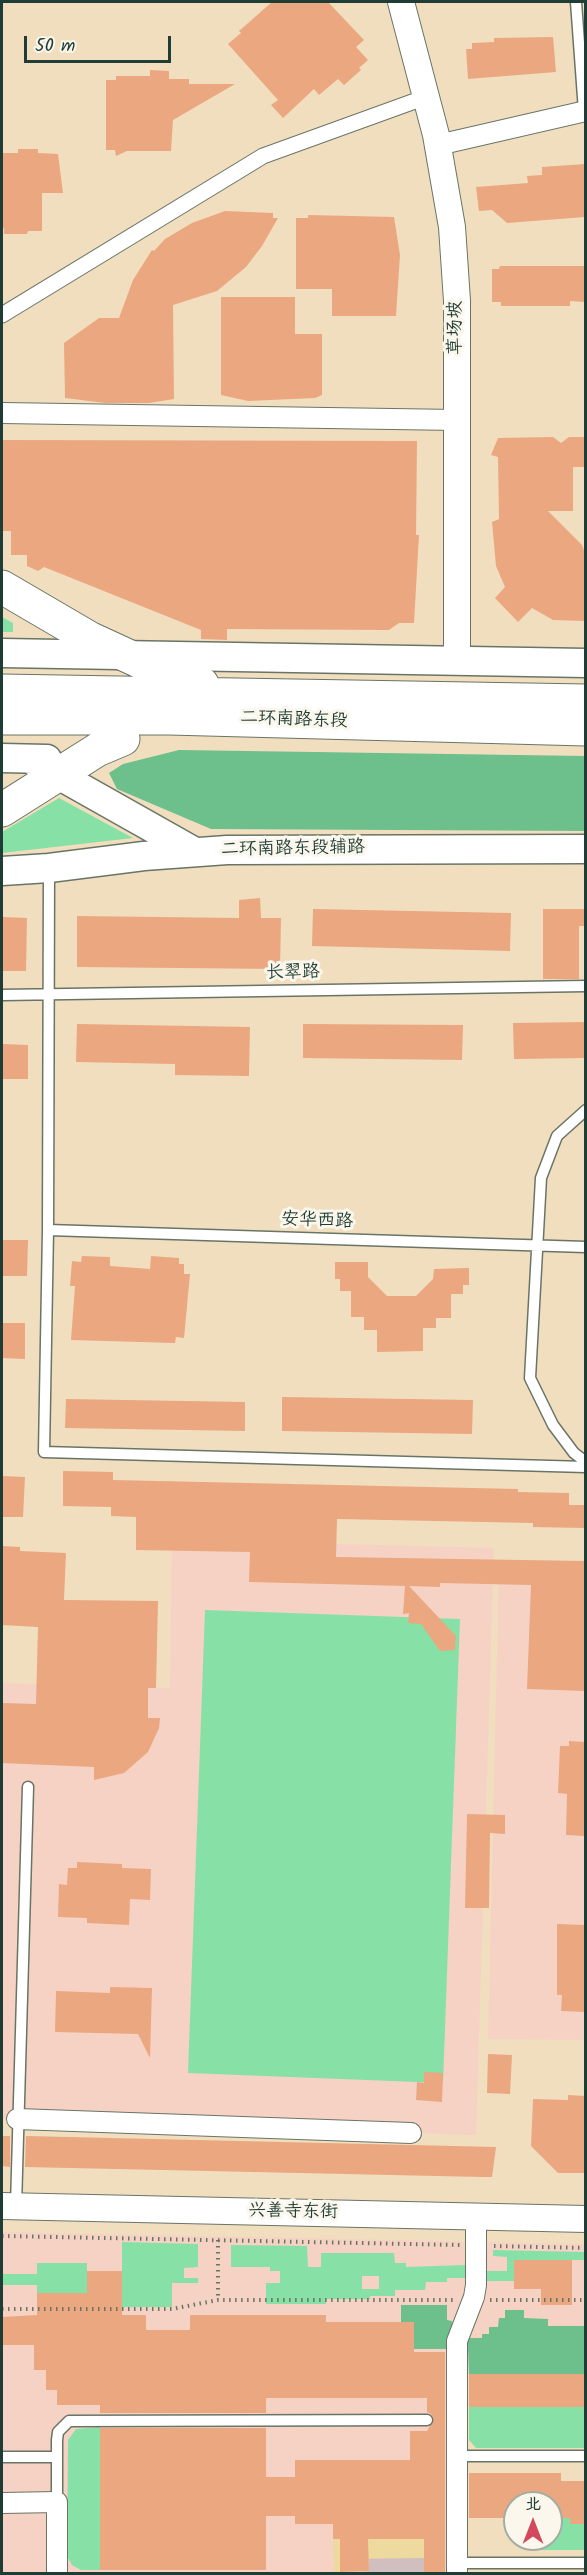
<!DOCTYPE html>
<meta charset="utf-8">
<style>
body{margin:0}
#map{position:relative;width:587px;height:2575px;overflow:hidden;background:#f1debf;font-family:Kalam,"LXGW WenKai TC",sans-serif}
canvas{display:block}
.frame{position:absolute;inset:0;border:3px solid #1f3d34;pointer-events:none}
.north{position:absolute;left:503px;top:2491px;width:60px;height:60px;box-sizing:border-box;background:#fbf7ec;border:2px solid #a3ada2;border-radius:50%;rotate:0deg;font-size:16px;font-weight:700;line-height:24px;text-align:center;color:#1f3d34}
.north::after{content:'';display:block;margin:auto;width:21px;height:27px;background:#d1495b;clip-path:polygon(50% 0,100% 100%,50% 72%,0 100%)}
.scale{position:absolute;left:24px;top:36px;width:147px;height:27px;box-sizing:border-box;border:3px solid #1f3d34;border-top:0;padding-left:8px;font-size:18px;line-height:21px;white-space:nowrap;color:#1f3d34;-webkit-text-stroke:4px #fbf7ec;paint-order:stroke}
</style>
<div id="map">
<canvas width="587" height="2575"></canvas>
<div class="frame"></div>
<div class="north">北</div>
<div class="scale">50 m</div>
</div>
<script>
const ctx = document.querySelector('canvas').getContext('2d');
ctx.lineJoin = 'round';
function fill(path, color) { ctx.fillStyle = color; ctx.fill(path, 'evenodd'); }
const poly = rows => new Path2D(rows.map(r => 'M' + r).join(''));
function trace(path, color, width, dash) { ctx.strokeStyle = color; ctx.lineWidth = width; ctx.lineCap = dash ? 'butt' : 'round'; ctx.setLineDash(dash || []); ctx.stroke(path); }
function write(font, color, halo, rows, align = 'center') {
  ctx.font = font + ' Kalam,"LXGW WenKai TC",sans-serif'; ctx.lineWidth = 6; ctx.setLineDash([]); ctx.textBaseline = 'middle'; ctx.strokeStyle = halo; ctx.fillStyle = color; for (const [text, x, y, turn = 0] of rows) {
    ctx.save(); ctx.translate(x, y); ctx.rotate((+turn || 0) * Math.PI / 180); ctx.textAlign = isNaN(turn) ? turn : align; if (halo) ctx.strokeText(text, 0, 0); ctx.fillText(text, 0, 0); ctx.restore();
  }
}
const built = poly([
 [172,1540,494,1548,476,2135,2,2119,2,1683,170,1688],
 [499,1569,585,1572,585,2040,488,2039],
 [2,2232,585,2244,585,2349,447,2349,447,2573,2,2574]
]);
const industrial = poly([
 [369,2558,424,2558,424,2573,345,2574,369,2571]
]);
const green = poly([
 [2,617,13,623,13,632,2,632],
 [59,798,133,838,2,853,2,832],
 [205,1610,460,1619,443,2083,188,2073],
 [122,2242,198,2244,198,2267,184,2268,184,2278,198,2278,198,2283,172,2283,172,2307,122,2307],
 [231,2245,307,2246,308,2267,321,2267,321,2253,394,2253,395,2263,406,2263,406,2267,465,2265,465,2278,447,2278,447,2282,426,2282,425,2290,395,2290,395,2296,370,2296,370,2299,326,2299,326,2304,266,2304,266,2283,280,2283,280,2271,270,2271,270,2267,231,2267],
 [362,2276,379,2276,379,2289,362,2289],
 [493,2250,585,2252,585,2260,515,2260,514,2281,483,2281,483,2271,507,2271,507,2257,493,2256],
 [37,2263,87,2263,87,2307,37,2293,37,2285,2,2285,2,2274,37,2274],
 [469,2407,585,2407,585,2448,476,2448,469,2440],
 [100,2427,100,2570,81,2570,72,2565,67,2556,68,2440,76,2429],
 [551,2518,570,2518,570,2524,585,2524,585,2550,525,2550,519,2546,518,2539,551,2539]
]);
const forest = poly([
 [179,750,585,756,585,831,211,829,117,789,109,773,123,764],
 [401,2305,447,2305,447,2320,452,2321,452,2331,465,2338,482,2338,482,2334,489,2334,489,2327,498,2327,499,2318,505,2318,505,2310,524,2310,524,2318,548,2319,548,2326,585,2326,585,2374,469,2374,468,2349,414,2349,414,2322,401,2322]
]);
const sand = poly([
 [333,2539,424,2539,424,2558,340,2559,340,2573,334,2573]
]);
const building = poly([
 [272,2,328,2,364,40,356,47,368,60,359,68,361,70,344,85,338,79,319,95,314,89,283,118,271,105,278,100,228,44,241,33,239,31],
 [553,37,556,72,468,79,466,49,472,49,472,43,494,42,494,38],
 [150,70,169,71,169,79,189,79,189,84,235,84,173,120,171,151,127,151,116,156,115,150,106,150,106,80,116,80,116,76,150,76],
 [18,149,38,149,38,153,58,154,63,193,42,193,42,231,28,231,27,234,4,234,4,228,2,228,2,153,18,153],
 [585,164,585,217,507,223,492,210,479,211,476,187,528,183,527,176,542,175,542,167],
 [225,211,273,213,273,218,278,218,262,246,246,267,217,291,173,305,174,399,149,403,105,403,65,398,64,343,99,318,119,318,133,280,152,250,154,251,165,239,192,223],
 [308,215,394,217,400,255,396,316,332,316,332,289,296,289,296,218,308,218],
 [500,266,585,266,585,302,570,301,570,306,501,306,501,302,492,302,492,269,499,269],
 [221,297,295,297,295,334,322,334,322,395,315,398,248,401,221,395],
 [553,437,561,443,569,437,585,437,585,467,573,467,573,511,548,511,582,545,585,553,585,621,553,620,532,608,518,622,495,598,505,587,496,566,492,522,499,519,498,457,491,455,498,438],
 [2,440,417,441,416,535,419,535,414,623,399,623,389,630,227,629,227,640,201,639,201,630,44,567,38,571,27,566,27,555,11,555,11,531,2,531],
 [260,898,261,918,281,918,280,969,77,967,77,916,239,918,239,900],
 [313,909,511,913,510,951,312,946],
 [543,909,585,909,585,926,579,926,579,979,543,979],
 [2,917,27,918,26,971,2,971],
 [585,1022,585,1058,514,1059,513,1023],
 [77,1024,250,1027,249,1076,175,1075,175,1064,76,1062],
 [303,1024,463,1025,462,1060,303,1058],
 [2,1044,28,1045,28,1079,2,1079],
 [2,1240,28,1240,27,1276,2,1276],
 [82,1256,110,1257,110,1266,150,1269,151,1256,179,1258,179,1264,184,1264,184,1274,190,1274,184,1338,176,1337,175,1343,71,1340,75,1286,70,1286,72,1261,81,1262],
 [335,1262,368,1262,368,1277,387,1296,416,1296,433,1279,434,1269,469,1268,469,1285,463,1285,463,1294,451,1294,451,1318,436,1318,436,1328,423,1328,423,1351,377,1352,377,1330,364,1330,364,1317,351,1317,351,1291,340,1291,340,1279,335,1279],
 [2,1323,25,1323,25,1359,2,1358],
 [282,1397,473,1400,472,1434,282,1431],
 [66,1399,245,1402,245,1431,65,1428],
 [63,1471,113,1472,113,1480,518,1489,518,1492,569,1493,569,1505,585,1505,585,1528,533,1527,533,1523,337,1519,336,1557,585,1561,585,1691,527,1689,531,1585,440,1583,440,1587,409,1586,456,1636,455,1650,440,1651,421,1624,408,1623,409,1613,403,1614,405,1586,249,1582,250,1552,136,1550,136,1517,111,1516,111,1507,63,1506],
 [2,1476,25,1477,23,1517,2,1517],
 [2,1546,20,1547,20,1551,66,1553,64,1600,158,1601,156,1688,148,1688,148,1718,160,1718,159,1728,148,1752,124,1773,94,1780,94,1767,2,1763,2,1703,36,1704,38,1627,2,1625],
 [569,1741,585,1742,585,1836,566,1835,567,1794,558,1793,560,1746,569,1746],
 [467,1814,505,1815,505,1834,490,1833,489,1908,465,1908],
 [77,1862,122,1864,122,1868,151,1869,150,1900,130,1899,129,1925,87,1923,87,1918,58,1917,59,1884,67,1885,68,1868,77,1868],
 [557,1924,585,1925,585,2012,561,2011,562,1995,557,1995],
 [110,1987,152,1988,150,2058,138,2034,55,2032,56,1991,110,1993],
 [488,2054,512,2055,510,2094,487,2093],
 [424,2072,443,2073,442,2102,416,2100,417,2082,424,2083],
 [568,2095,585,2096,585,2173,558,2173,531,2146,533,2099,568,2100],
 [2,2136,10,2136,10,2167,2,2166],
 [26,2136,496,2147,492,2177,482,2177,25,2167],
 [514,2260,572,2260,572,2305,541,2305,541,2289,514,2289],
 [87,2271,122,2271,122,2315,146,2315,146,2330,190,2330,190,2315,326,2315,326,2322,414,2322,414,2352,445,2352,445,2574,424,2574,424,2539,368,2539,369,2571,340,2572,340,2539,333,2539,333,2524,295,2524,295,2516,266,2516,266,2570,100,2570,100,2428,266,2428,266,2477,295,2477,295,2460,410,2460,410,2431,427,2431,434,2419,431,2414,427,2412,427,2398,266,2398,266,2413,100,2413,100,2405,57,2405,57,2390,46,2390,46,2370,34,2370,34,2345,2,2345,2,2317,37,2315,37,2293,87,2293],
 [469,2374,585,2374,585,2407,469,2407],
 [469,2473,561,2473,561,2481,585,2481,585,2524,570,2524,570,2518,551,2518,551,2503,515,2503,515,2518,469,2518]
]);
const path = poly([
 [2,2236,460,2245],
 [218,2240,218,2300],
 [494,2246,586,2248],
 [490,2300,586,2300],
 [2,2309,172,2309,218,2300,453,2300]
]);
const service = poly([
 [576,2,584,111],
 [49,869,48,1230,44,1452,586,1467],
 [2,995,586,986],
 [586,1110,557,1136,541,1178,530,1378,553,1425,574,1453,586,1462],
 [48,1230,586,1247],
 [16,2206,28,1787],
 [457,2456,586,2456],
 [2,2457,57,2457],
 [57,2502,57,2440,58,2432,69,2421,427,2420],
 [457,2563,586,2563]
]);
const pedestrian = poly([
 [2,315,263,156,426,97]
]);
const minor = poly([
 [438,145,586,111],
 [2,413,457,420],
 [17,2119,411,2133],
 [2,2503,57,2502,57,2574],
 [457,2574,457,2341,474,2297,476,2285,476,2217]
]);
const tertiary = poly([
 [401,2,436,135,452,227,457,301,457,660],
 [2,2206,586,2219]
]);
const secondary = poly([
 [2,653,586,663],
 [2,758,47,759],
 [30,759,195,852],
 [2,871,49,868,144,856,227,850,586,849]
]);
const trunk = poly([
 [2,587,91,639,167,674,202,684],
 [2,691,586,701],
 [2,718,169,718,586,729],
 [2,810,97,750,123,739]
]);
const streetNames = [
 ["草场坡",457,328,-90],
 ["二环南路东段",294,721,2],
 ["二环南路东段辅路",293,850,-1],
 ["长翠路",293,974,-1],
 ["安华西路",317,1222,2],
 ["兴善寺东街",293,2213,1]
];
fill(built, '#f6d2c5');
fill(industrial, '#d1bfbf');
fill(green, '#87e1a7');
fill(forest, '#6dbf8c');
fill(sand, '#eeda9e');
fill(building, '#eba780');
trace(service, '#687565', 13);
trace(pedestrian, '#687565', 17);
trace(minor, '#687565', 22);
trace(tertiary, '#687565', 28);
trace(secondary, '#687565', 31);
trace(trunk, '#687565', 35);
trace(path, '#687565', 4, [1.5, 4.5]);
trace(service, '#fff', 10);
trace(pedestrian, '#fff', 15);
trace(minor, '#fff', 20);
trace(tertiary, '#fff', 26);
trace(secondary, '#fff', 28);
trace(trunk, '#fff', 33);
write('18px', '#1f3d34', '#fbf7ec', streetNames);
</script>
